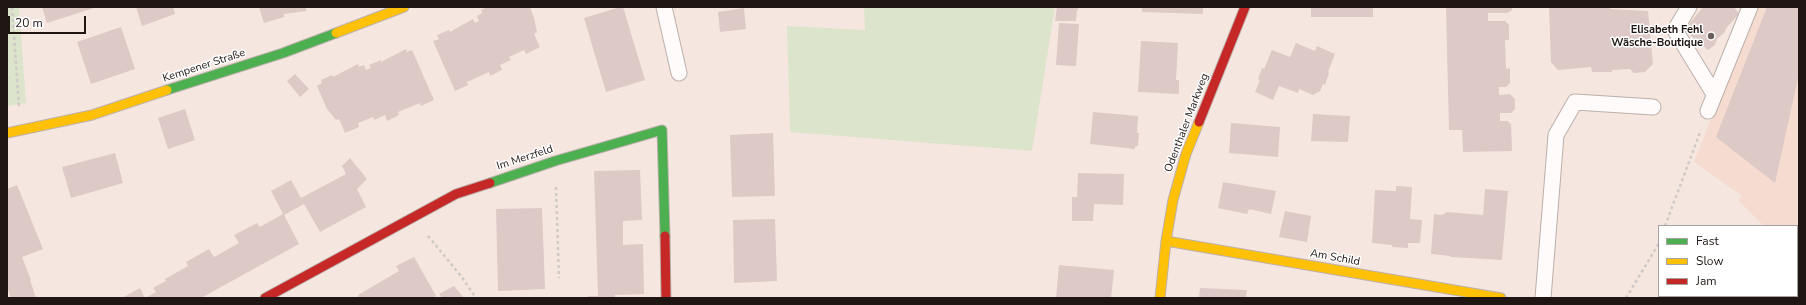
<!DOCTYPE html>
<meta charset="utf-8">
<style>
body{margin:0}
#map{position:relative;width:1806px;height:305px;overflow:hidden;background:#f6e6e0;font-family:"Nunito Sans",sans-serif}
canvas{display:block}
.frame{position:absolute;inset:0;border:8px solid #1f1613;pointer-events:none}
.legend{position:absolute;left:1658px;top:225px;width:140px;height:72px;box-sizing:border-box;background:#fff;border:1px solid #a5a2a1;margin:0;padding:5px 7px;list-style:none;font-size:12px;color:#1f1613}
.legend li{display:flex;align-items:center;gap:8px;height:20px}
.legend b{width:20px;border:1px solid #a5a2a1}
.scale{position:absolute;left:8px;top:16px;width:78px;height:18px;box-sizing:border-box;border:2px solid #1f1613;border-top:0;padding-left:5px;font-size:12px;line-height:14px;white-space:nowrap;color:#1f1613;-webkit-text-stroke:3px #fff;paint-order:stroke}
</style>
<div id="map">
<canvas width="1806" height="305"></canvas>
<div class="frame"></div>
<ul class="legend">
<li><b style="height:5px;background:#4caf50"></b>Fast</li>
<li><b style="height:5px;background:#ffc107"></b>Slow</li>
<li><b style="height:5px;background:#c62828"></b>Jam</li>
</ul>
<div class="scale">20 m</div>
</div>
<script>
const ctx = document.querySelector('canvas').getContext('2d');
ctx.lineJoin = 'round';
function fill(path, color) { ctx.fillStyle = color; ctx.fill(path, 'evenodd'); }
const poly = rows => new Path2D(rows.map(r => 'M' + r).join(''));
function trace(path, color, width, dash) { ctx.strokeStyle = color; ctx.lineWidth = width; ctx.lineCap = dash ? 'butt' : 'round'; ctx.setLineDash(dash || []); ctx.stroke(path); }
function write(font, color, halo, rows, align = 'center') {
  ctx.font = font + ' "Nunito Sans",sans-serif'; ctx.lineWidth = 3; ctx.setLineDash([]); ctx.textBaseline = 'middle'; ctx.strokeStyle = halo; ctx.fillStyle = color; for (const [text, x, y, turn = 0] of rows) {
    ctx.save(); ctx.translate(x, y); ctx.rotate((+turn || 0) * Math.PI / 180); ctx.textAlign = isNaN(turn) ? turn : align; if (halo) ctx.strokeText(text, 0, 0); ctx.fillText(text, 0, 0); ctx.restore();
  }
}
const built = poly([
 [1754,7,1799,7,1799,262,1797,260,1797,226,1764,226,1738,200,1742,196,1694,162]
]);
const green = poly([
 [7,7,19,7,26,103,7,106],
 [864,7,1055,7,1032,151,790,132,787,26,865,30]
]);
const building = poly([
 [42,7,97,7,47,23],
 [136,7,173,7,175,14,142,26],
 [259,7,306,7,306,11,284,14,284,17,264,23],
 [487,7,530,7,534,18,537,32,534,34,540,47,526,54,524,50,509,57,511,60,500,65,502,70,490,76,489,72,467,82,468,85,455,91,433,41,439,39,437,35,449,30,450,32,473,19,475,23,479,21,477,16,482,13,481,10],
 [620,7,623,7,645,80,606,92,584,18],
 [1057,7,1078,7,1078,10,1077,10,1076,21,1055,21],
 [1142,7,1203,7,1203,14,1142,12],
 [1311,7,1373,7,1373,17,1311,17],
 [1446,7,1512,7,1512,10,1508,13,1488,13,1488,21,1505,21,1509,25,1509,40,1505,40,1506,69,1510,68,1510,83,1506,87,1499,87,1499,95,1510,94,1515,99,1515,109,1511,113,1500,113,1500,121,1507,121,1511,124,1512,151,1463,152,1462,130,1449,130],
 [1549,7,1610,7,1610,9,1648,11,1653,64,1645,72,1634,73,1630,69,1612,70,1612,72,1592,72,1591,67,1558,70,1551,62],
 [1703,7,1734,7,1739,14,1727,27,1724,33,1717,39,1715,45,1708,50,1684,30],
 [1767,7,1799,7,1799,73,1775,183,1716,137],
 [744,8,746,29,720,32,718,12],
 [1059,23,1079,24,1076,66,1056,65],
 [121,27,135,69,91,84,77,42],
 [1141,41,1178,43,1176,80,1179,80,1179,94,1138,92],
 [1296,43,1315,51,1317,46,1335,54,1328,72,1329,73,1325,85,1323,84,1320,91,1313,95,1299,89,1298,93,1279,86,1273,100,1255,92,1260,80,1258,79,1262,68,1264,69,1272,50,1290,57],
 [406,49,407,52,412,50,434,100,421,106,420,103,398,112,399,115,387,121,385,115,374,120,373,117,358,123,359,127,345,133,339,119,336,120,327,109,317,86,322,83,321,80,332,75,333,77,358,64,359,67,364,65,366,70,371,68,369,65,381,60,381,62],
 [295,74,309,89,300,97,287,81],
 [185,109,195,140,168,149,158,118],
 [1093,112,1138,116,1137,133,1139,133,1138,146,1135,146,1135,149,1090,144],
 [1313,114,1350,116,1348,142,1311,141],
 [1231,123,1280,127,1278,157,1229,153],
 [773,133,775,196,732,197,730,135],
 [115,153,123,183,71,198,62,167],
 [350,158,367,179,357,189,366,207,320,232,304,204,284,215,299,244,201,298,122,298,140,288,145,298,156,292,153,288,166,281,165,279,188,266,186,262,209,249,214,257,239,243,234,235,257,223,260,227,283,214,271,191,291,180,301,198,346,174,342,166],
 [640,170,642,220,623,221,623,245,643,244,644,294,615,295,615,298,588,298,588,296,598,296,594,171],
 [1078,173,1124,174,1123,205,1094,204,1093,221,1072,221,1072,197,1077,197],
 [1223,182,1276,191,1271,214,1249,209,1247,214,1218,208],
 [17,185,43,249,22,257,31,280,30,280,36,298,11,298,7,287,7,189],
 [1396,186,1412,187,1410,219,1422,220,1420,243,1408,243,1408,248,1392,247,1392,245,1372,243,1375,190,1396,191],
 [1485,189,1508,191,1502,260,1451,257,1450,256,1431,254,1434,214,1442,215,1447,212,1483,215],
 [542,208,545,289,498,291,496,209],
 [1285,211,1311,216,1307,242,1279,237],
 [775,219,777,281,734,283,733,220],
 [414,257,436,296,433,298,359,298,358,295,399,271,396,266],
 [1059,265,1114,270,1111,298,1056,298],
 [454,286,464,298,442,298,439,294],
 [1797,287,1799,289,1799,298,1699,298,1700,296,1797,296],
 [1200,288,1247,290,1246,298,1199,298]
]);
const path = poly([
 [12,7,19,106],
 [556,187,559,278],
 [1665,226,1701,130],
 [428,236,461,276,476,298],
 [1626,298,1659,243]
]);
const lane = poly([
 [664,7,679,73],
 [1689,7,1675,30,1714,94],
 [1708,111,1750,7],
 [1543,298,1556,135,1575,102,1653,107]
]);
const fast = poly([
 [167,90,283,53,336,33],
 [490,183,555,161,662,130,665,236]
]);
const slow = poly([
 [336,33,404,7],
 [7,133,92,115,167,90],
 [1166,241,1501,298],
 [1160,298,1166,241,1173,200,1186,154,1199,122]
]);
const jam = poly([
 [1199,122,1245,7],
 [665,236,666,298],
 [265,298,456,194,490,183]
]);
const markers = [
 [1711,36,4,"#6a5f5b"]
];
const poiNames = [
 ["Elisabeth Fehl",1703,30],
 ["Wäsche-Boutique",1703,43]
];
const streetNames = [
 ["Kempener Straße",204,66,-18],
 ["Odenthaler Markweg",1187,123,-69],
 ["Im Merzfeld",525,158,-18],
 ["Am Schild",1335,258,10]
];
fill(built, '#f5dbd0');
fill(green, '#dce4cc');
fill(building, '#ddc9c6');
trace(lane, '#bcb0ab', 17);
trace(fast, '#bcb0ab', 11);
trace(slow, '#bcb0ab', 11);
trace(jam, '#bcb0ab', 11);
trace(path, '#cfcac8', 2.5, [3, 3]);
trace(lane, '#fefbfa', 15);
trace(fast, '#4caf50', 9);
trace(slow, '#ffc107', 9);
trace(jam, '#c62828', 9);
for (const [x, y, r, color] of markers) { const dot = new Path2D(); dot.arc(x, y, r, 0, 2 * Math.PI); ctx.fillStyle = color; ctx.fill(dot); trace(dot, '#fff', 1.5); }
write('bold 11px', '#1f1613', '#fff', poiNames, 'right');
write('11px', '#1f1613', '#fff', streetNames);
</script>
